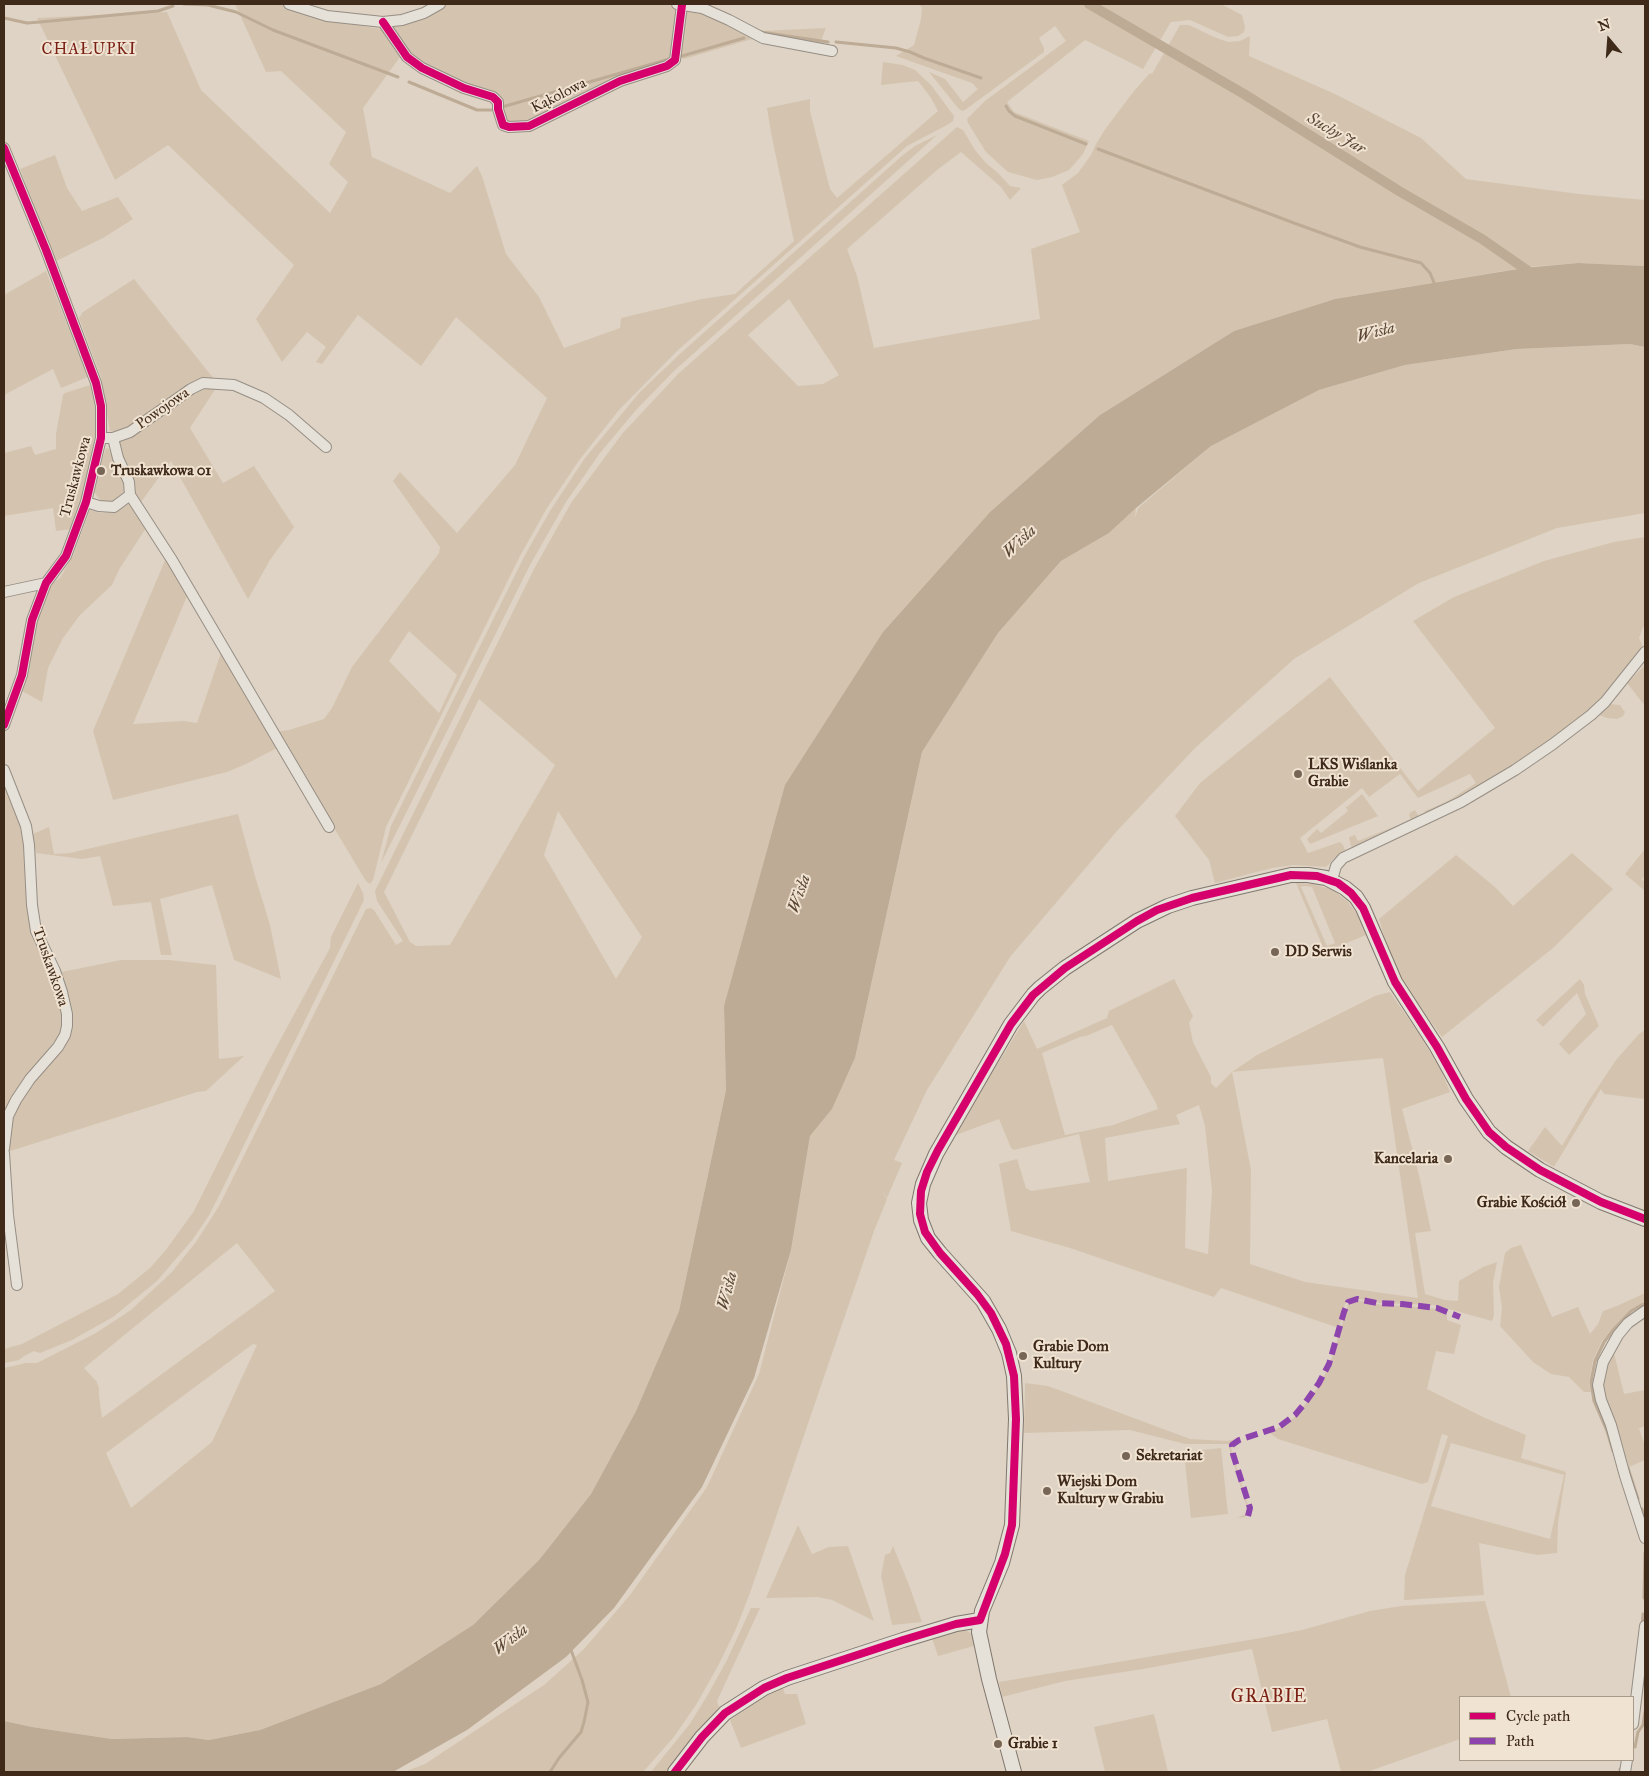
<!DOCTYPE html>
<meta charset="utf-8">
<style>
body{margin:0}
#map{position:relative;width:1649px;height:1776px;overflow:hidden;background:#ded3c4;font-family:"IM FELL Great Primer",serif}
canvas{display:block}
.frame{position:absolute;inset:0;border:5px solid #3f2a1a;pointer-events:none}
.legend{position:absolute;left:1459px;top:1696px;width:175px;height:65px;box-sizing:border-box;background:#f0e3d2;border:1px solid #a99988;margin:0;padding:6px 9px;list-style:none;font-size:15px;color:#3f2a1a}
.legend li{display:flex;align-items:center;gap:10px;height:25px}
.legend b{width:25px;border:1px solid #a99988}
.north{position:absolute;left:1584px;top:15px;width:50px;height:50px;-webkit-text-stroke:4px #f0e3d2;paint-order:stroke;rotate:342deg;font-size:14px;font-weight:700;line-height:20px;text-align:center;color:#3f2a1a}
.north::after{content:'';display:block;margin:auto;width:18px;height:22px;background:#3f2a1a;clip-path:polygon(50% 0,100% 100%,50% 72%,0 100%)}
</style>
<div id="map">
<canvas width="1649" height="1776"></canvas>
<div class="frame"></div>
<ul class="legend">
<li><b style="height:6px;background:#d6006c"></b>Cycle path</li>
<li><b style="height:6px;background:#8e44ad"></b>Path</li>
</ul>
<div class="north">N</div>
</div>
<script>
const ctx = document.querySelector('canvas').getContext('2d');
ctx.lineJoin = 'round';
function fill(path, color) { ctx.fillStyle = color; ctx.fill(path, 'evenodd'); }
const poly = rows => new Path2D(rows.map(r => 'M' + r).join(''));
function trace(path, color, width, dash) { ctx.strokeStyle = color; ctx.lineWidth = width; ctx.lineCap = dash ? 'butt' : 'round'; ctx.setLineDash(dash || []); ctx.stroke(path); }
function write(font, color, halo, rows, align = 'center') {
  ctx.font = font + ' "IM FELL Great Primer",serif'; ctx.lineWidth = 4; ctx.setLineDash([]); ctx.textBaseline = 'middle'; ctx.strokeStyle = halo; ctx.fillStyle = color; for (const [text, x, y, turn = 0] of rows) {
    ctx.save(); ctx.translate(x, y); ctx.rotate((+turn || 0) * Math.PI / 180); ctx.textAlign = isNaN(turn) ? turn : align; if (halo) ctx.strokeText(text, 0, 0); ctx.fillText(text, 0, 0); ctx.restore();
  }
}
const green = poly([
 [235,4,283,4,292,10,338,22,381,29,400,57,363,108,372,157,450,193,477,166,482,176,506,254,539,297,564,348,620,328,621,318,702,299,735,294,794,241,772,138,767,108,810,99,810,111,830,189,837,198,938,111,931,98,918,81,881,85,883,62,903,65,915,70,931,85,954,116,953,121,949,124,907,146,677,351,619,410,580,459,547,508,520,556,386,827,373,880,370,884,366,881,276,732,289,730,324,719,332,708,352,667,439,553,440,547,393,481,400,472,457,533,515,465,547,398,456,317,421,366,358,315,322,364,316,362,326,347,307,332,282,362,256,319,294,265,168,145,115,180,37,18,167,12,201,90,330,213,348,182,329,164,346,132,281,71,266,72],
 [409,631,457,675,439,713,389,661],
 [447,4,664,4,677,7,673,52,665,63,535,122,504,123,501,101,492,91,469,87,409,55,390,28,416,19],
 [919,4,1221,4,1242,15,1245,27,1244,32,1238,36,1228,37,1190,20,1171,22,1143,69,1085,40,1007,102,1014,112,1089,141,1083,154,1069,170,1052,177,1037,180,1008,172,986,152,968,123,967,119,985,101,1066,41,1055,26,1039,38,1044,48,1044,52,965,110,962,111,958,108,929,72,945,79,963,102,978,89,972,83,896,56,914,45,921,19,922,8],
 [694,10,724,21,752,39,684,59,679,57,684,12],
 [1180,25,1189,25,1214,37,1228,42,1240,41,1250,36,1249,56,1335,94,1421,138,1466,179,1579,194,1645,200,1645,266,1578,263,1528,267,1335,299,1234,331,1100,415,990,512,883,632,724,1006,726,1090,679,1311,636,1411,591,1494,539,1560,473,1625,381,1684,260,1730,209,1740,187,1737,112,1739,32,1727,4,1721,4,1368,26,1363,37,1363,96,1333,131,1310,172,1272,196,1242,219,1206,366,909,371,908,374,910,396,945,403,941,377,901,375,891,534,569,571,503,622,434,678,374,957,127,963,130,975,150,986,163,998,173,1010,186,1021,188,1010,200,1001,187,961,152,937,170,847,249,857,276,874,348,1040,319,1031,249,1080,232,1062,185,1078,173,1091,155,1096,144,1106,128,1134,91,1150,73,1152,74],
 [789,299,839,375,823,384,798,386,748,335],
 [479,699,555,765,450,945,416,946,410,942,384,892],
 [558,811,642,937,616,979,544,855],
 [237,1243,275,1291,102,1418,99,1395,99,1388,97,1382,84,1368],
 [253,1344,257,1345,212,1442,131,1508,106,1453],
 [826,28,819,46,760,35,759,31],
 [937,135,674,371,636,410,600,453,566,502,530,565,381,863,391,826,525,555,550,511,585,458,640,392,681,353,903,155,915,146],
 [55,155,67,188,82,211,118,197,133,219,103,238,54,262,20,169],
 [46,271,88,377,61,388,53,369,4,395,4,295],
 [134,279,214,379,121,432,110,431,101,377,79,318,83,312],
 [1630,344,1645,347,1645,513,1557,528,1419,583,1294,659,1195,748,1117,831,1010,957,927,1090,894,1160,902,1163,887,1198,882,1191,887,1199,874,1231,751,1590,736,1629,719,1664,696,1705,673,1738,643,1772,404,1772,425,1764,544,1685,584,1649,630,1595,707,1487,759,1374,791,1250,810,1136,832,1109,855,1058,922,752,998,633,1061,561,1109,533,1136,508,1135,518,1138,508,1211,446,1319,390,1405,365,1517,349],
 [90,385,96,409,95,439,82,497,71,529,56,531,53,508,4,516,4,453,31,446,35,455,56,449,56,434,63,395,65,393],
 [204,388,216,388,190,428,223,483,254,466,294,527,270,560,248,599,171,461,141,502,135,495,134,484,122,457,117,443],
 [106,448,109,449,125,486,123,496,111,503,102,502,94,492,99,473,106,475,107,471,102,469,102,467,100,466],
 [132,502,146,528,120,568,112,585,80,615,63,638,48,668,42,702,22,691,33,636,41,602,48,586,60,578,73,556,90,510,101,513,114,512],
 [1645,537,1645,627,1643,627,1639,638,1643,647,1614,686,1585,715,1546,744,1495,778,1428,815,1425,813,1425,811,1446,802,1476,783,1470,774,1418,798,1400,774,1369,797,1362,788,1300,838,1308,853,1340,842,1343,845,1345,850,1343,854,1335,858,1326,867,1294,865,1272,868,1215,883,1209,860,1175,816,1200,783,1330,677,1418,791,1495,728,1413,621,1454,597,1544,561,1614,542],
 [166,558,188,594,133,724,183,721,197,723,222,650,279,747,246,764,227,772,113,800,93,731],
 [1645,665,1645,706,1627,683],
 [1609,704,1620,705,1625,712,1623,716,1617,719,1607,718,1599,715,1599,711],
 [4,778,25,840,28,885,52,974,121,960,169,960,216,965,219,1059,244,1056,206,1091,197,1092,7,1152,4,1123],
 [1362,794,1378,816,1310,844,1307,839,1317,829,1321,833,1348,811,1345,806,1347,807],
 [1415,810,1419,817,1354,848,1351,846,1349,837,1355,835,1358,841,1411,820,1409,815,1411,812],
 [238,814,255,876,270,925,281,979,234,960,212,885,160,899,172,955,161,955,151,902,113,906,100,856,82,859,36,853,33,834,49,827,54,854,70,853],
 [1645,849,1645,876,1642,879,1645,882,1645,891,1625,874],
 [1572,853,1613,889,1553,948,1442,1037,1402,982,1393,966,1379,919,1456,855,1495,887,1513,906],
 [358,883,363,893,364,900,222,1190,208,1217,193,1239,157,1281,113,1317,72,1340,40,1353,34,1351,24,1356,19,1360,4,1363,4,1349,22,1344,118,1294,150,1268,165,1251,194,1211,265,1068,330,948,331,937],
 [1296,883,1313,884,1333,890,1348,902,1357,914,1366,935,1325,952],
 [1304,886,1312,887,1335,943,1327,946,1301,887],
 [1174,979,1193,1016,1189,1023,1193,1042,1211,1077,1211,1083,1216,1088,1232,1072,1257,1055,1375,996,1390,992,1419,1034,1441,1070,1450,1092,1402,1109,1419,1175,1431,1231,1415,1233,1425,1294,1445,1300,1458,1301,1459,1281,1483,1267,1497,1262,1493,1283,1494,1315,1492,1321,1434,1305,1380,1303,1354,1298,1349,1299,1345,1304,1339,1328,1221,1288,1214,1297,1070,1248,1011,1231,999,1164,1017,1159,1026,1188,1031,1191,1090,1182,1079,1134,1014,1150,1011,1148,999,1119,956,1135,987,1081,1024,1021,1037,1049,1107,1018,1109,1011],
 [1112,1025,1156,1103,1158,1109,1113,1125,1065,1135,1042,1053,1080,1037,1086,1036],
 [1383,1058,1418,1298,1305,1282,1250,1264,1251,1170,1232,1072],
 [1199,1105,1205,1126,1212,1191,1208,1254,1185,1248,1187,1168,1108,1181,1105,1138,1180,1124,1176,1115],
 [1580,979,1584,985,1585,994,1599,1026,1569,1055,1559,1044,1586,1014,1577,993,1543,1027,1536,1020],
 [1645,1030,1645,1099,1604,1094,1601,1089,1554,1167,1528,1151,1545,1127,1562,1146,1588,1102,1616,1060,1639,1034],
 [1521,1245,1552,1317,1578,1307,1590,1334,1598,1324,1603,1311,1617,1306,1645,1293,1645,1301,1630,1310,1602,1341,1593,1360,1589,1383,1591,1392,1584,1392,1569,1377,1551,1374,1533,1362,1500,1326,1502,1308,1499,1287,1505,1253,1511,1248],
 [1357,1300,1382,1305,1407,1306,1437,1309,1447,1314,1447,1320,1461,1325,1454,1354,1436,1351,1427,1389,1485,1418,1526,1435,1521,1458,1566,1472,1558,1523,1557,1553,1537,1555,1479,1543,1484,1595,1404,1600,1405,1575,1448,1436,1442,1434,1428,1482,1422,1484,1278,1439,1271,1434,1271,1432,1286,1424,1296,1416,1319,1386,1330,1364,1348,1304,1353,1300],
 [1451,1443,1564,1475,1550,1539,1431,1506],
 [1613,1349,1624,1394,1645,1390,1645,1426,1639,1428,1645,1446,1645,1460,1629,1467,1603,1391,1604,1373],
 [1025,1383,1048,1386,1190,1439,1227,1441,1238,1439,1232,1443,1231,1448,1248,1506,1249,1512,1248,1513,1245,1517,1237,1518,1246,1514,1248,1511,1228,1444,1185,1444,1130,1430,1024,1433],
 [1221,1448,1228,1514,1191,1518,1184,1452],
 [798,1525,812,1554,829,1547,848,1546,874,1621,832,1600,818,1597,766,1598],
 [893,1546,909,1585,922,1622,892,1625,881,1576,885,1555,890,1553],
 [1485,1601,1511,1697,1460,1697,1460,1739,1367,1772,1341,1772,1327,1719,1272,1732,1252,1649,1143,1669,1065,1681,1002,1697,999,1682,1261,1638,1302,1630,1370,1611,1401,1606],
 [751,1608,760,1608,717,1701,719,1707,666,1772,651,1772,689,1725,707,1696,727,1660],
 [964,1629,972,1634,976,1644,974,1646,938,1656,932,1638],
 [783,1688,785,1694,797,1694,806,1724,741,1748,730,1720,770,1693],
 [1154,1714,1168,1772,1105,1772,1094,1727]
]);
const water = poly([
 [1578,263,1645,266,1645,347,1630,344,1517,349,1405,365,1319,390,1211,446,1136,508,1109,533,1061,561,998,633,922,752,855,1058,832,1109,810,1136,791,1250,754,1378,702,1487,614,1608,566,1657,467,1730,393,1772,4,1772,4,1721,32,1727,112,1739,187,1737,209,1740,260,1730,381,1684,473,1625,539,1560,591,1494,636,1411,679,1311,726,1090,724,1006,785,785,883,632,990,512,1100,415,1234,331,1335,299,1524,268]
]);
const stream = poly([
 [184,4,208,5,236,12,273,30,398,77],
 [4,18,27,23,40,22,158,11,173,6],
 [761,32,828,42],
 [836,42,896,48,910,52,924,58,981,78],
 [682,56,744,38],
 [409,82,477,110,491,110],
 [1006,106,1009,111,1015,116,1086,144],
 [502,107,666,60],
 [1098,149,1294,223,1360,247,1421,263,1430,273,1435,285],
 [1613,1451,1607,1431,1594,1401,1591,1382,1595,1361,1604,1342,1614,1329,1631,1311,1643,1304],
 [1628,1468,1638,1499],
 [1642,1509,1645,1521],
 [1644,1598,1645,1553],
 [1642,1626,1643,1614],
 [1645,1674,1645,1678],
 [1635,1747,1638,1732,1643,1725,1645,1712],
 [550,1772,559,1758,581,1732,584,1722,588,1702,582,1680,571,1650],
 [1620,1772,1620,1769]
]);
const canal = poly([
 [1089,4,1244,94,1399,191,1482,239,1534,275]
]);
const street = poly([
 [289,4,327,16,383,22,402,20,424,13,440,4],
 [677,4,702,8,729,20,763,38,832,51],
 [383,22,407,57,422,68,464,88,493,97,498,102,498,109,503,125,509,127,529,126,620,81,667,66,675,60,682,5],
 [4,148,46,250,96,383,101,406,101,438,86,502,66,556,46,583,32,620,22,675,4,725],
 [101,438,113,438,130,432,191,389,203,383,234,385,264,398,289,415,326,447],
 [130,495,172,560,329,827],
 [86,502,99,506,114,507,130,495,129,482,118,458,113,438],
 [4,592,46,583],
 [4,770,26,826,29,845,32,905,36,931,55,971,62,992,67,1014,67,1026,65,1035,58,1047,30,1079,16,1100,8,1116,4,1149],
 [1332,880,1336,866,1343,858,1461,802,1515,770,1553,744,1591,715,1605,702,1645,652],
 [4,1153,8,1215,17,1285],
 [1645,1311,1628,1323,1618,1335,1603,1362,1598,1385,1601,1400,1611,1425,1625,1476,1645,1538],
 [1633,1724,1645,1626],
 [1625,1772,1627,1760]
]);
const secondary = poly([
 [675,1772,702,1737,725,1713,764,1688,787,1678,903,1640,956,1624,980,1620],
 [1014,1772,989,1679,979,1632,982,1611,1002,1563,1012,1525,1016,1419,1014,1376,1009,1353,999,1329,983,1301,940,1253,928,1238,921,1220,919,1203,923,1184,936,1154,1011,1024,1033,995,1040,988,1065,968,1137,921,1168,906,1192,898,1291,875,1308,875,1326,878,1345,888,1356,897,1363,908,1395,982,1437,1047,1466,1099,1489,1132,1506,1147,1540,1170,1601,1202,1645,1219]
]);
const quiet = poly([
 [1248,1516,1250,1508,1233,1454,1232,1445,1239,1440,1279,1427,1295,1415,1305,1403,1319,1383,1329,1364,1344,1312,1348,1302,1357,1299,1377,1303,1402,1304,1437,1308,1460,1317]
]);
const cycleway = poly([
 [383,22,407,57,422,68,464,88,493,97,498,102,498,109,503,125,509,127,529,126,620,81,667,66,675,60,682,5],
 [4,148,46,250,96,383,101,406,101,438,86,502,66,556,46,583,32,620,22,675,4,725],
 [675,1772,702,1737,725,1713,764,1688,787,1678,903,1640,956,1624,980,1620,1005,1554,1012,1525,1016,1419,1014,1376,1006,1344,991,1313,977,1294,940,1253,925,1232,920,1214,921,1191,927,1172,938,1150,1011,1024,1033,995,1065,968,1137,921,1157,910,1192,898,1291,875,1317,876,1338,883,1351,893,1363,908,1395,982,1437,1047,1466,1099,1489,1132,1506,1147,1540,1170,1601,1202,1645,1219]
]);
const markers = [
 [101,471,5,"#776556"],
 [1298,774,5,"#776556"],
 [1275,952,5,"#776556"],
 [1448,1159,5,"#776556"],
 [1576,1203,5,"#776556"],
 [1023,1356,5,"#776556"],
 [1126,1456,5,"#776556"],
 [1047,1491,5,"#776556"],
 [998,1744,5,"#776556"]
];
const streetNames = [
 ["Kąkolowa",559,96,-27],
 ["Powojowa",163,409,-35],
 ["Truskawkowa",76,477,-75],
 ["Truskawkowa",50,967,71]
];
const poiNames = [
 ["Truskawkowa 01",111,471],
 ["LKS Wiślanka",1308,765],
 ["Grabie",1308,782],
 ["DD Serwis",1285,952],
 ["Kancelaria",1438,1159,"right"],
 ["Grabie Kościół",1566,1203,"right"],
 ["Grabie Dom",1033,1347],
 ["Kultury",1033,1364],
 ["Sekretariat",1136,1456],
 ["Wiejski Dom",1057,1482],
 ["Kultury w Grabiu",1057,1499],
 ["Grabie 1",1008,1744]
];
const neighbourhoodNames = [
 ["CHAŁUPKI",89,50]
];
const waterNames = [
 ["Suchy Jar",1336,134,31],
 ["Wisła",1376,333,-15],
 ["Wisła",1020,542,-43],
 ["Wisła",800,894,-71],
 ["Wisła",728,1291,-76],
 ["Wisła",511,1640,-38]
];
const quarterNames = [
 ["GRABIE",1269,1698]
];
fill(green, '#d4c4af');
fill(water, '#bdab96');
trace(stream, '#bdab96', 3);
trace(canal, '#bdab96', 10);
trace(street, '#968e84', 12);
trace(secondary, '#80776d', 16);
trace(street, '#e5e0d8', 10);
trace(secondary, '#e5e0d8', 14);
trace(quiet, '#8e44ad', 6, [12, 6]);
trace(cycleway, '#d6006c', 8);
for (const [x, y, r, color] of markers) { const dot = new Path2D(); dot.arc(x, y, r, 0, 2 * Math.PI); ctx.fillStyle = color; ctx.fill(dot); trace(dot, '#f0e3d2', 2); }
write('15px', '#3f2a1a', '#f0e3d2', streetNames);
write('bold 15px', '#3f2a1a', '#f0e3d2', poiNames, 'left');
ctx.letterSpacing = '1px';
write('16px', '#7a1f14', '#f0e3d2', neighbourhoodNames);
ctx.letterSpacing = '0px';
write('italic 16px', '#5b4634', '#f0e3d2', waterNames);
ctx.letterSpacing = '1px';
write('18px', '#7a1f14', '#f0e3d2', quarterNames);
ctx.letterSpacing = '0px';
</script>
